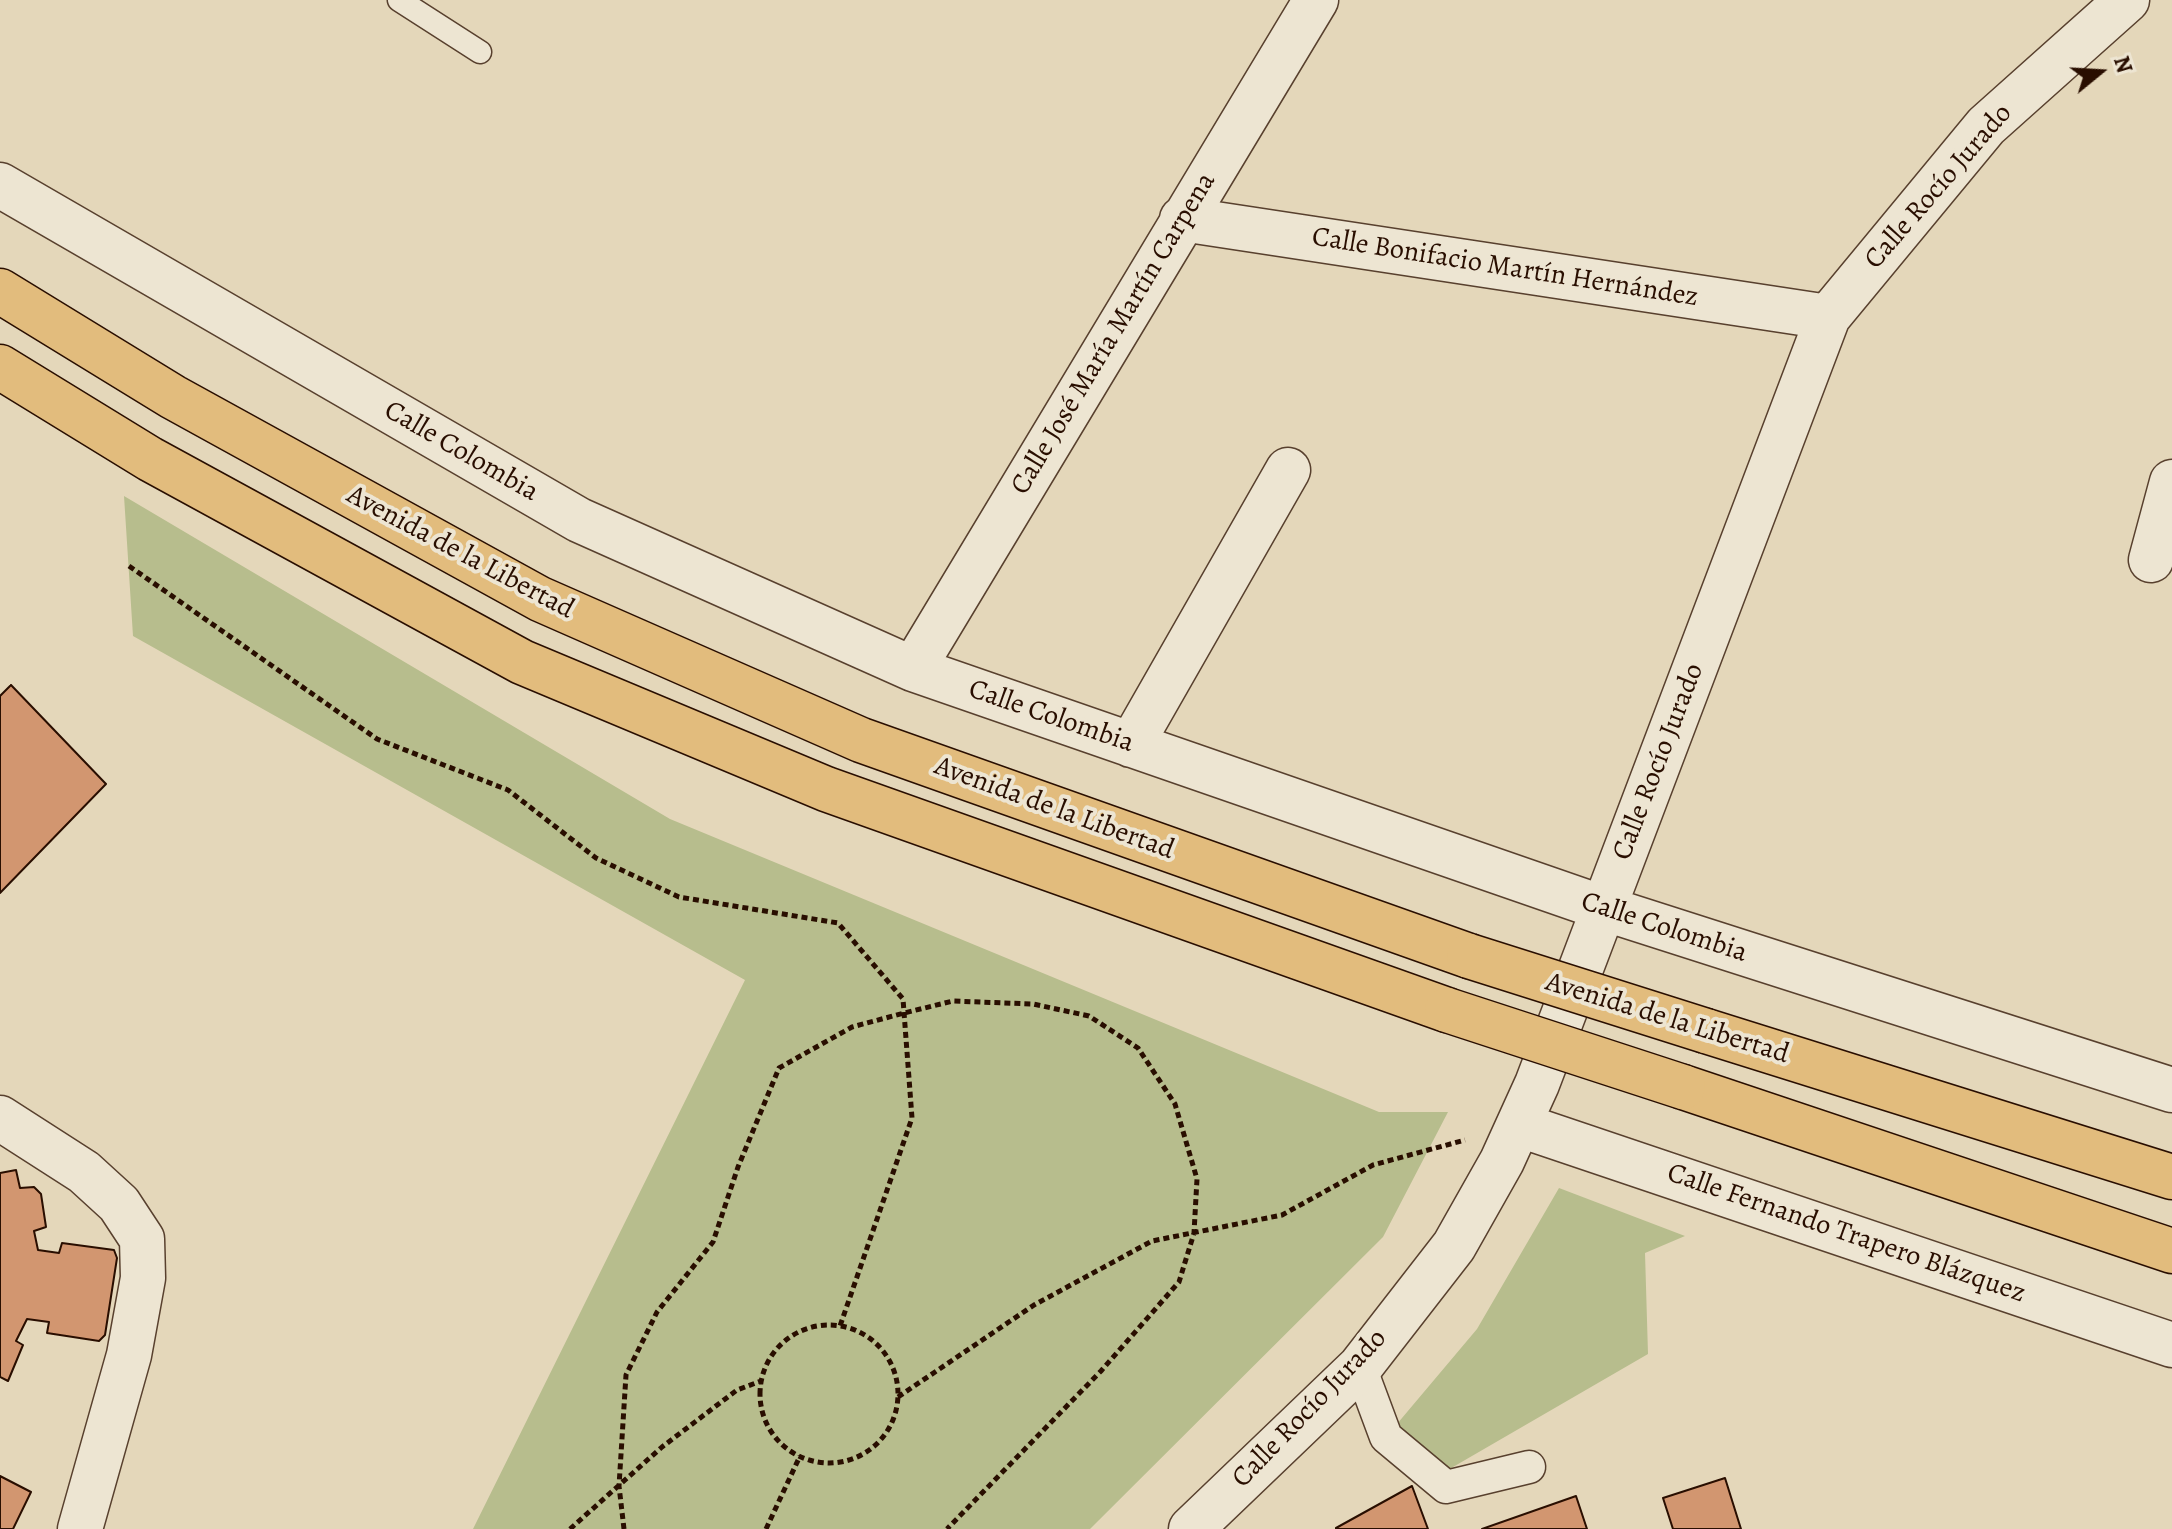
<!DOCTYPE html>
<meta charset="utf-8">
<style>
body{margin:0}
#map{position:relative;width:2172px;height:1529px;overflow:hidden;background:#e4d7ba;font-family:Alegreya,serif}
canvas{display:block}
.north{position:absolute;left:2060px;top:32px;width:80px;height:80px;-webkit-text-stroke:6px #ede5d2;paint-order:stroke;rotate:72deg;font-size:22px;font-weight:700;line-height:32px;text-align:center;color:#290e00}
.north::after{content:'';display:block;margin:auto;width:28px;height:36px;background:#290e00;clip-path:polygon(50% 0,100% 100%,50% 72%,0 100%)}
</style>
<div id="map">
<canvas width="2172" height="1529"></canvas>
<div class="north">N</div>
</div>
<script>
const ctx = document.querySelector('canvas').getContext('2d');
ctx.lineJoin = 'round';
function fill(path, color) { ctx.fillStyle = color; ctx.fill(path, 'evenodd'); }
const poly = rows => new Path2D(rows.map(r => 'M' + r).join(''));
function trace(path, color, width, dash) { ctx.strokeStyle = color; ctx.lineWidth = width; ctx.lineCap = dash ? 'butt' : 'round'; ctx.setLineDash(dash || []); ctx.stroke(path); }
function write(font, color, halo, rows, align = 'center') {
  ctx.font = font + ' Alegreya,serif'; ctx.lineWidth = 8; ctx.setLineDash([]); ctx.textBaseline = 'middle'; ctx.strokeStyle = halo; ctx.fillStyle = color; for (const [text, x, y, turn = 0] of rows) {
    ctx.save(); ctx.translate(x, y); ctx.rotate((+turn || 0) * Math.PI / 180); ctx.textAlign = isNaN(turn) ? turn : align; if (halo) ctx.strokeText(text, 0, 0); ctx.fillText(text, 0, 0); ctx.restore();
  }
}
const green = poly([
 [124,496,670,819,1379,1112,1448,1112,1383,1237,1090,1529,473,1529,745,980,133,636],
 [1559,1188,1685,1236,1645,1253,1648,1354,1434,1478,1386,1437,1477,1329]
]);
const building = poly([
 [11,685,106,784,0,893,0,696,11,685],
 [16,1170,20,1188,34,1187,41,1194,46,1227,34,1231,38,1250,59,1253,62,1243,114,1250,117,1258,105,1335,99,1341,47,1333,49,1322,27,1319,16,1341,23,1345,8,1381,0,1377,0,1173,16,1170],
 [0,1476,31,1492,13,1529,0,1529,0,1476],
 [1725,1478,1741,1529,1673,1529,1663,1498,1725,1478],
 [1412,1486,1428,1529,1336,1529,1336,1528,1412,1486],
 [1576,1496,1587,1529,1482,1529,1576,1496]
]);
const path = poly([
 [129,566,377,739,508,790,596,858,679,897,838,923,903,999,912,1118,840,1326],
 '760 1394a69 69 0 1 1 138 0a69 69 0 1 1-138 0Z',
 [898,1397,1034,1305,1152,1241,1282,1215,1373,1165,1465,1140],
 [570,1529,662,1447,737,1390,761,1381],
 [624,1529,619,1486,626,1375,657,1312,713,1242,738,1167,779,1068,852,1027,904,1013,953,1001,1033,1004,1089,1016,1138,1048,1175,1104,1197,1179,1194,1233,1179,1282,1101,1371,947,1529],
 [766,1529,800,1456]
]);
const service = poly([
 [399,0,480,52]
]);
const pedestrian = poly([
 [1360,1367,1386,1437,1446,1487,1529,1467]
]);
const minor = poly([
 [0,185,579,520,913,669,1603,908,2172,1090],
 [1182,219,1828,317],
 [2151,560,2172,482],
 [913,669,1316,0],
 [1131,745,1288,470],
 [0,1118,84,1172,119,1204,142,1239,143,1278,129,1355,80,1529],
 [1520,1125,2172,1345],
 [1191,1529,1360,1367,1454,1246,1502,1161,1537,1084,1828,317,1986,126,2127,0]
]);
const primary = poly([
 [0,291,173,397,540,599,861,740,1469,956],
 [0,367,150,459,522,662,826,789,1447,1010],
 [1706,1031,2172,1177],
 [1683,1087,2172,1251]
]);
const primaryBridge = poly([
 [1469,956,1706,1031],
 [1447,1010,1683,1087]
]);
const streetNames = [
 ["Calle Rocío Jurado",1939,187,-49],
 ["Calle Bonifacio Martín Hernández",1505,268,9],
 ["Calle José María Martín Carpena",1114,334,-59],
 ["Calle Colombia",461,452,30],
 ["Avenida de la Libertad",460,553,28],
 ["Calle Colombia",1051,717,19],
 ["Calle Rocío Jurado",1659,762,-69],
 ["Avenida de la Libertad",1054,809,20],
 ["Calle Colombia",1664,928,18],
 ["Avenida de la Libertad",1667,1019,17],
 ["Calle Fernando Trapero Blázquez",1846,1234,19],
 ["Calle Rocío Jurado",1310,1409,-46]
];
fill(green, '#b7bd8d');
fill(building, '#d29670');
trace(building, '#290e00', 2);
trace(service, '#58402e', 25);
trace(pedestrian, '#58402e', 35);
trace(minor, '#58402e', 47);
trace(primary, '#290e00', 47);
trace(path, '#290e00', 5, [6, 4]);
trace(service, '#ede5d2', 22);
trace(pedestrian, '#ede5d2', 32);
trace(minor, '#ede5d2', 44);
trace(primary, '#e2bc7d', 44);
trace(primaryBridge, '#290e00', 47, []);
trace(primaryBridge, '#e2bc7d', 44);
write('28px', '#290e00', '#ede5d2', streetNames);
</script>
